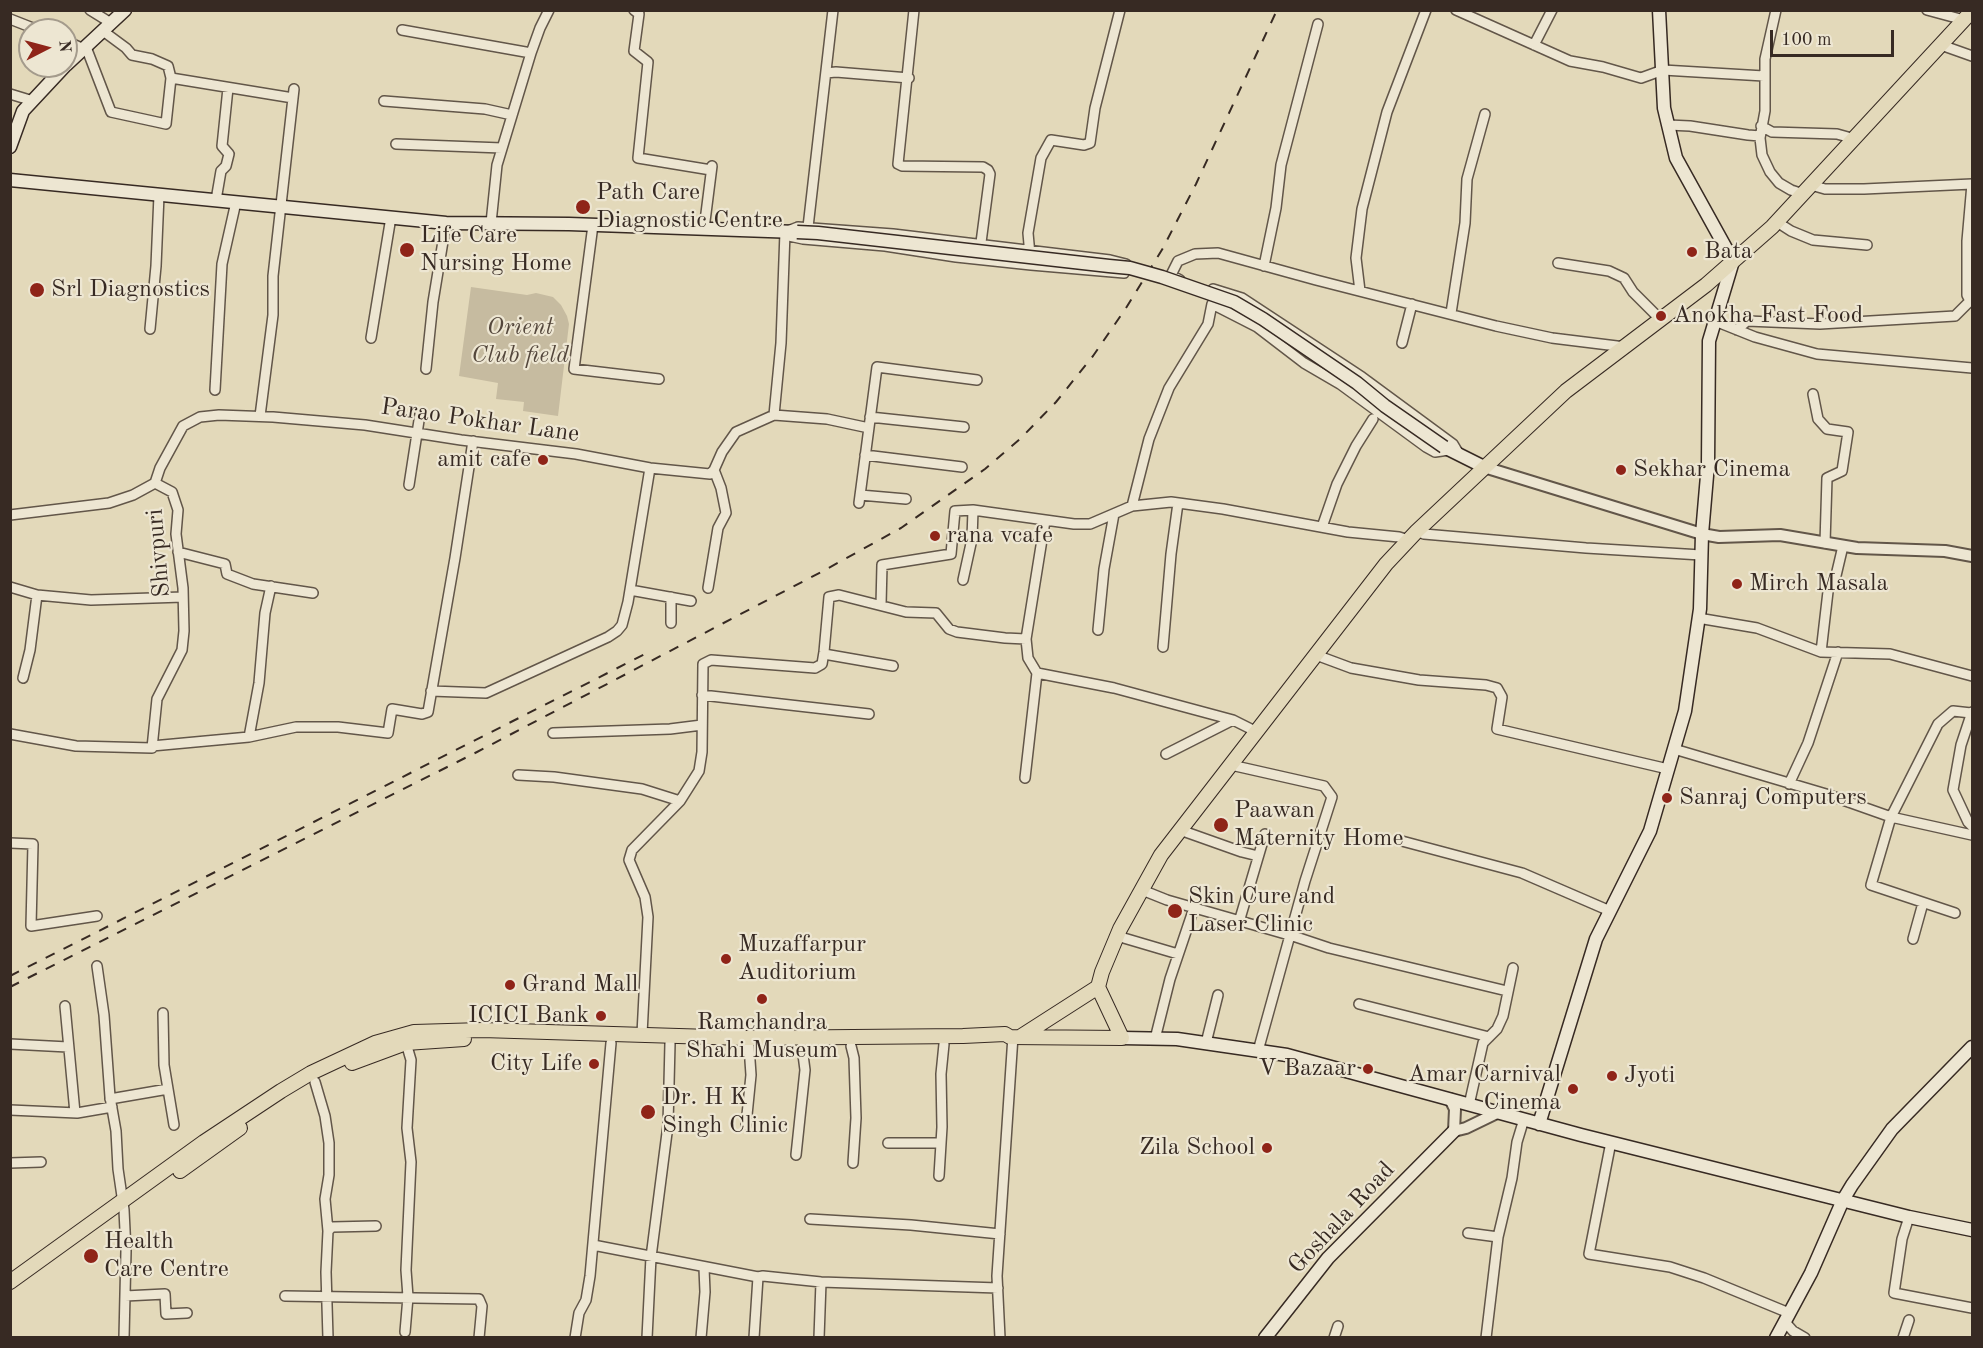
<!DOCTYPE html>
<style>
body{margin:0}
#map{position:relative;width:1983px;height:1348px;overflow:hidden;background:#e3d9ba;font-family:"Old Standard TT",serif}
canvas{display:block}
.frame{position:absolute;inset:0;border:12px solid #372a23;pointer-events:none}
.north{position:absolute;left:18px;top:18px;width:60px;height:60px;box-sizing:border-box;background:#ede6d2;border:2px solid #a49b8c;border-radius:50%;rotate:84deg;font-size:16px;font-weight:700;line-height:24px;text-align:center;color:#372a23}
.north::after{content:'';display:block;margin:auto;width:21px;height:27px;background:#8f2418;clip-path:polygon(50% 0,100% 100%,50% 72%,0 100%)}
.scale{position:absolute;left:1770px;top:30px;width:124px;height:27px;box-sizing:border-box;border:3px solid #372a23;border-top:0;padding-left:8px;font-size:18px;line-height:21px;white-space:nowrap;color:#372a23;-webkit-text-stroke:4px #ede6d2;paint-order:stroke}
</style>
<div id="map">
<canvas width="1983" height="1348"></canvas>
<div class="frame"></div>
<div class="north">N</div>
<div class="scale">100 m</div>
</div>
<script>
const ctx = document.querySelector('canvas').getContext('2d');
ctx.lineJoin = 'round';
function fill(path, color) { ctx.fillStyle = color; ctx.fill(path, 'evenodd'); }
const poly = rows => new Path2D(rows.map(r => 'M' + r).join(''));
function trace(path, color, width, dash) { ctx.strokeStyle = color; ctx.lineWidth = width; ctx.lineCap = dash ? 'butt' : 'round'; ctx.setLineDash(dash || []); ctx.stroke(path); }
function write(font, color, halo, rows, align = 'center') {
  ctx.font = font + ' "Old Standard TT",serif'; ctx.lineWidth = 4.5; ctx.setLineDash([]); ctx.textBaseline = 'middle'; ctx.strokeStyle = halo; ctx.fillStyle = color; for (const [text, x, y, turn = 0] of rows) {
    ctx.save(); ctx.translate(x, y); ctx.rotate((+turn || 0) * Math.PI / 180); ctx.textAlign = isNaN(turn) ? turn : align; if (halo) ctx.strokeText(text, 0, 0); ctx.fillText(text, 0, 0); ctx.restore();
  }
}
const green = poly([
 [471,287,527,295,536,293,553,297,561,305,567,316,569,324,558,416,523,411,524,402,496,399,498,383,459,376]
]);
const minor = poly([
 [90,10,111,23],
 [634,10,639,14,634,51,648,62,638,158,711,170],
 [914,10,898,164,902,166,983,167,988,170,990,174,980,250],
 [1456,10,1570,61,1603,67,1641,78,1663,70,1764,76],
 [1776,10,1765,59,1765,111,1760,138,1762,155,1770,172,1779,183,1791,190,1803,194],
 [1927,10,1964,20],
 [10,19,38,30],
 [402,30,531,53],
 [103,31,126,48,132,55,152,59,168,66,171,78,293,98],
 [66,41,84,49],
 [1534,45,1552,10],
 [1941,45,1972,56],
 [86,47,111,112,166,124,171,78],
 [826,73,836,72,909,78],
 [10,94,33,101],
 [384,101,485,109,512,115],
 [1668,125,1690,126,1748,135,1760,136],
 [1761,126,1772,132,1837,134,1855,139],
 [396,144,502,148],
 [1811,185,1825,189,1864,189,1972,184],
 [216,200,221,171,226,166,229,154,222,146,228,88],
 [1777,222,1791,231,1813,240,1867,245],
 [491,223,497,165,531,53,540,28,549,10],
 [593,225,574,369,659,379],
 [798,227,893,234,1110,260,1126,264,1124,273,1031,265,956,257,885,246,803,239,789,236,785,232,798,227],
 [808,227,833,10],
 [704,229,712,166],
 [1030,255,1028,233,1041,158,1051,140,1084,145,1090,143,1095,108,1120,10],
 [1558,263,1609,271,1624,278,1633,292,1661,320],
 [1264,266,1276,208,1281,165,1318,24],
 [1180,280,1171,275,1178,261,1195,254,1218,253,1316,280,1496,326,1552,338,1625,347],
 [1213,289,1242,298,1362,377,1453,444,1459,454],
 [1360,291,1356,258,1362,209,1387,112,1426,10],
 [1970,301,1967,295,1967,241,1972,184],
 [1451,313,1465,223,1467,179,1485,114],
 [1715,321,1755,337,1817,354,1972,368],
 [150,329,156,266,159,195],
 [1737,330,1747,321,1820,324,1955,316,1970,301,1972,301],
 [371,338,391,217],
 [1402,343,1412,304],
 [426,369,433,302,446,223],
 [215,390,222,264,236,202],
 [1813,394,1818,419,1827,429,1848,432,1842,471,1827,478,1825,543],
 [774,415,827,419,869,428],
 [260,416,273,315,273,276,294,89],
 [870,417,964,427],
 [865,455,962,467],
 [409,485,420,414],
 [860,495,906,499],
 [859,503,877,367,977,380],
 [1132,506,1149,439,1169,388,1208,324,1212,304,1257,327,1304,363,1340,384,1426,447,1435,452,1449,450],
 [10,515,109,503,133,495,155,483,160,468,183,426,200,417,219,415,273,417,365,425,461,440,576,454,650,468,710,474,714,470,722,452,736,432,774,415,781,343,785,232],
 [1045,521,1026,639,1028,658,1037,673,1114,688,1233,720,1255,731],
 [1322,527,1337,484,1356,446,1373,419],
 [1417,531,1424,534,1586,548,1701,555],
 [178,552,225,564,227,574,253,584,313,593],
 [963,580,972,539,973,510],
 [10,587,37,595,91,600,183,597],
 [708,588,718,528,726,513,721,488,714,470],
 [630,590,691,601],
 [881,605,882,565,951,554,955,511,973,510,1074,524,1090,524,1132,506,1171,502,1223,509,1348,532,1399,537,1409,540],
 [1698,618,1757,628,1821,652,1890,654,1972,676],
 [671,623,671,597],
 [1098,630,1104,569,1114,514],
 [1163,647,1171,554,1178,503],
 [1821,652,1829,583,1834,584,1843,546],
 [824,654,893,666],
 [1316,655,1351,668,1419,680,1486,685,1497,688,1502,697,1497,729,1668,769],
 [23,678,30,650,37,595],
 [431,691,486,693,608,637,617,631,622,625,628,602,650,468],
 [702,695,869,714],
 [1972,712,1961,745,1953,790,1968,822,1972,826],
 [553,733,670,729,702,725],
 [10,734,76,746,152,748,157,699,182,650,184,631,183,588,176,534,178,510,172,492,155,483],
 [249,737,259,683,265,613,271,586],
 [152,746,249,737,296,727,338,727,388,733,392,709,422,714,428,712,455,558,473,441],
 [1674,749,1826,794,1891,817,1972,835],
 [1166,754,1233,720],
 [1231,765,1324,786,1332,797,1305,881,1258,1051],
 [518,775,554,777,642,789,680,801],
 [1025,778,1037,673],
 [1789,784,1808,743,1838,652],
 [1180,830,1242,852,1258,856],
 [1398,840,1522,873,1610,911],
 [10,843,33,844,31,926,97,916],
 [1142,890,1167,900,1296,937,1329,948,1507,991],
 [1955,913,1871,885,1891,817,1938,724,1953,711,1971,713],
 [1239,922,1265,834],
 [1117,936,1178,954],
 [1913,939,1923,903],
 [97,966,104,1015,110,1097,116,1131,118,1169,124,1210,126,1251,124,1338],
 [1359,1004,1489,1037],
 [65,1006,75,1113],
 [163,1013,164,1065,174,1125],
 [642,1034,648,917,645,897,629,860,632,850,680,801,699,771,702,752,703,664,711,660,815,668,822,664,824,652,829,597,839,595,906,612,936,613,949,629,957,632,1005,638,1026,639],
 [1155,1039,1170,979,1194,908],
 [1206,1043,1218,995],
 [10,1044,68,1047],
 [851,1046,854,1058,856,1118,853,1163],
 [315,1082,325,1116,329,1143,329,1175,325,1199,328,1231],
 [110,1099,168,1089],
 [1469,1105,1483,1043,1497,1029,1503,1016,1513,968],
 [10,1110,77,1113,112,1107],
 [746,1125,751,1075,749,1046],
 [1611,1142,1589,1254,1670,1267,1704,1278,1789,1313],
 [888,1143,941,1143],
 [796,1155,805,1070,802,1047],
 [10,1163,41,1162],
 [939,1176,942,1127,941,1074,944,1044],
 [1909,1217,1902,1239,1894,1293,1972,1308],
 [810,1219,911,1225,1000,1234],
 [1468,1233,1498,1237],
 [593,1245,758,1277,763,1276,821,1282,998,1288],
 [125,1296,165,1294,166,1314,187,1313],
 [285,1296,479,1299,482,1306,479,1338],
 [1785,1322,1793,1331,1805,1338],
 [405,1332,408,1297,406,1270,411,1162,407,1128,411,1060,406,1043],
 [328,1338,326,1272,328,1231,332,1227,376,1226],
 [575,1338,579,1313,586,1300,590,1276,611,1043],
 [647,1338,651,1257,668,1125,670,1043],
 [701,1338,705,1292,704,1268],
 [754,1338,758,1277],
 [819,1338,821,1282],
 [1000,1338,997,1276,1013,1036],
 [1334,1338,1338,1326],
 [1486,1338,1498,1237,1512,1178,1517,1142,1524,1119],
 [1903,1338,1909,1320]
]);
const tertiary = poly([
 [1484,467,1702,534,1719,537,1780,535,1857,548,1945,551,1972,556],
 [1450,1099,1455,1109,1454,1131,1466,1128,1499,1112]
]);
const secondary = poly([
 [66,65,125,10],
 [10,147,23,111,65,66],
 [10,180,446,223,569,224,797,232],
 [1444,447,1484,467],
 [1122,1038,1177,1039,1287,1055,1581,1135,1909,1217,1972,1230],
 [1539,1124,1596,939,1650,831,1685,711,1700,609,1702,534,1708,464,1709,341,1733,261,1676,158,1664,108,1659,10],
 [1265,1338,1328,1258,1454,1131],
 [1776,1338,1811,1273,1843,1200,1852,1185,1892,1129,1972,1047]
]);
const primary = poly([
 [1020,1037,1098,987],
 [352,1063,406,1043,464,1039],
 [180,1171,240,1128],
 [10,1282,204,1142,281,1091,311,1073,375,1043,414,1032,482,1030,744,1038,963,1036,1005,1034,1010,1037,1122,1038,1098,987,1102,972,1120,929,1161,855,1386,564,1417,531,1566,391,1706,285,1772,227,1972,11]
]);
const rail = poly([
 [10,976,651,651],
 [10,987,477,752,823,571,901,528,985,469,1021,438,1056,402,1093,356,1126,308,1163,248,1196,184,1277,10]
]);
const secondaryBridge = poly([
 [797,232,818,233,1109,266,1130,268,1162,277,1234,302,1263,319,1357,383,1385,406,1444,447]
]);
const markers = [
 [583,207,8,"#8f2418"],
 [407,250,8,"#8f2418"],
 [1692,252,6,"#8f2418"],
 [37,290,8,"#8f2418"],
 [1661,316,6,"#8f2418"],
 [543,460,6,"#8f2418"],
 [1621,470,6,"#8f2418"],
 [935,536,6,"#8f2418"],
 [1737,584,6,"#8f2418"],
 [1667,798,6,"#8f2418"],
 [1221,825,8,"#8f2418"],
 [1175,911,8,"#8f2418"],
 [726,959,6,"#8f2418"],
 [510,985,6,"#8f2418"],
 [762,999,6,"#8f2418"],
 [601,1016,6,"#8f2418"],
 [594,1064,6,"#8f2418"],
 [1368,1069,6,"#8f2418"],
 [1612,1076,6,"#8f2418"],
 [1573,1089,6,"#8f2418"],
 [648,1112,8,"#8f2418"],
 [1267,1148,6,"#8f2418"],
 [91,1256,8,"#8f2418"]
];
const poiNames = [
 ["Path Care",596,193],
 ["Diagnostic Centre",596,221],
 ["Life Care",420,236],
 ["Nursing Home",420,264],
 ["Bata",1704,252],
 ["Srl Diagnostics",51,290],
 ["Anokha Fast Food",1673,316],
 ["amit cafe",531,460,"right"],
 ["Sekhar Cinema",1633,470],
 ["rana vcafe",947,536],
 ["Mirch Masala",1749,584],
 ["Sanraj Computers",1679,798],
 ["Paawan",1234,811],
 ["Maternity Home",1234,839],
 ["Skin Cure and",1188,897],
 ["Laser Clinic",1188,925],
 ["Muzaffarpur",738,945],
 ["Auditorium",738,973],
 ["Grand Mall",522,985],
 ["ICICI Bank",589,1016,"right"],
 ["Ramchandra",762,1023,"center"],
 ["Shahi Museum",762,1051,"center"],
 ["City Life",582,1064,"right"],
 ["V Bazaar",1356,1069,"right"],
 ["Amar Carnival",1561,1075,"right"],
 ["Cinema",1561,1103,"right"],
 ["Jyoti",1624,1076],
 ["Dr. H K",662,1098],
 ["Singh Clinic",662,1126],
 ["Zila School",1255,1148,"right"],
 ["Health",104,1242],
 ["Care Centre",104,1270]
];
const parkNames = [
 ["Orient",520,328],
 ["Club field",520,356]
];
const streetNames = [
 ["Parao Pokhar Lane",480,421,8],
 ["Shivpuri",159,553,-95],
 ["Goshala Road",1342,1218,-47]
];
fill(green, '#c6bba0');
trace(minor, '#625649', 12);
trace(tertiary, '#625649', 14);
trace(secondary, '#372a23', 15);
trace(primary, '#372a23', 16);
trace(minor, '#ede6d2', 9);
trace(tertiary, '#ede6d2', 10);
trace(secondary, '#ede6d2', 12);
trace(primary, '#e3d9ba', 14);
trace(rail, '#372a23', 2, [10, 10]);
trace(secondaryBridge, '#372a23', 15, []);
trace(secondaryBridge, '#ede6d2', 12);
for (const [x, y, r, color] of markers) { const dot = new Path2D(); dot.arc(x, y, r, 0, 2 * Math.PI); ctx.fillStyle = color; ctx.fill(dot); trace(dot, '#ede6d2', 2); }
write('24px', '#372a23', '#ede6d2', poiNames, 'left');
write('italic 24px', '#54473c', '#ede6d2', parkNames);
write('24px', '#372a23', '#ede6d2', streetNames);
</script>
